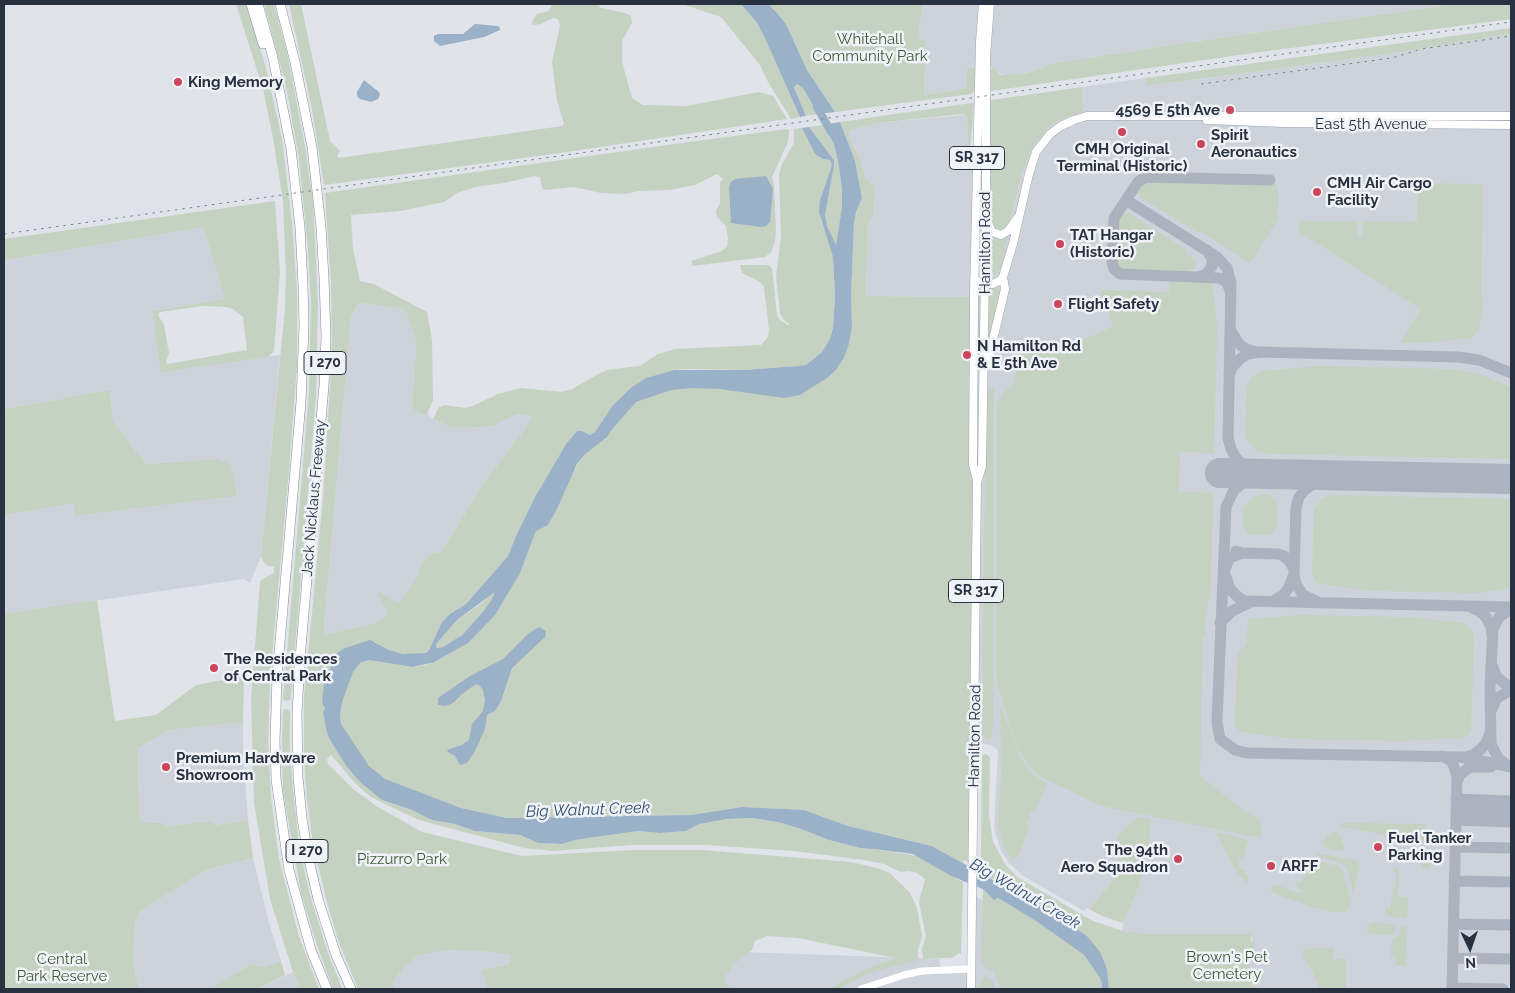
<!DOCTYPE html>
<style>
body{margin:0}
#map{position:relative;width:1515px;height:993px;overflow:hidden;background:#e0e3e9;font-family:Raleway,sans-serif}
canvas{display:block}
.frame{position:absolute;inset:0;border:5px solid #283140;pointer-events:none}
.north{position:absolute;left:1445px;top:923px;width:50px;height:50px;-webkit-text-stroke:4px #eff2f6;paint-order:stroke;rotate:177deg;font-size:14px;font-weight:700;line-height:20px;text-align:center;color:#283140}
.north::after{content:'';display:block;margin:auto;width:18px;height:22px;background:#283140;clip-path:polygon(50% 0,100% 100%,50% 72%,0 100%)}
</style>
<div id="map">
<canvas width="1515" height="993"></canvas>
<div class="frame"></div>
<div class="north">N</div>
</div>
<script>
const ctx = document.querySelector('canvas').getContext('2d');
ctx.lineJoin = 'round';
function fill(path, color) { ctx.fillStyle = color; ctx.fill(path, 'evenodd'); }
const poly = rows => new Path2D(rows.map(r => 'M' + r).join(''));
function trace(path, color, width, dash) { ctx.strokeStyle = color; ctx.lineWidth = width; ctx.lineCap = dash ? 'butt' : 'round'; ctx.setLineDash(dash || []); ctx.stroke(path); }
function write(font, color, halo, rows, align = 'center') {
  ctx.font = font + ' Raleway,sans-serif'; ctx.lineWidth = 5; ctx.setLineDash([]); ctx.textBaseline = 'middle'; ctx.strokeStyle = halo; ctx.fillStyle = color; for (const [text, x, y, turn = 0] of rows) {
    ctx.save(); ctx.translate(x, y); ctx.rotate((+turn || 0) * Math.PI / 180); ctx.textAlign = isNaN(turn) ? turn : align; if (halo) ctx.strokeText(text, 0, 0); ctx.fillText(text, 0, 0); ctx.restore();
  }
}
const built = poly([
 [923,4,1455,4,1157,47,1051,64,1026,74,1005,75,1000,74,993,67,975,67,967,69,966,88,924,95,926,40,918,38],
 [1511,34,1511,989,1252,989,1253,975,1250,971,1252,936,1221,934,1148,934,1123,931,1123,923,1140,884,1150,841,1151,820,1114,846,1119,867,1118,874,1089,909,1086,908,1084,911,1022,875,1010,864,1001,851,994,828,998,750,991,745,975,743,977,482,983,404,973,404,974,297,866,296,868,223,873,215,873,185,865,178,859,155,853,147,849,134,851,130,877,123,965,115,967,118,968,149,988,149,990,221,1011,218,1022,173,1035,144,1050,127,1060,120,1082,113,1082,87,1146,78,1148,86,1402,52],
 [203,227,225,299,152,311,162,371,280,355,261,556,250,583,244,579,4,614,4,515,73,503,75,516,237,496,231,464,216,459,146,464,113,421,110,390,4,409,4,260],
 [358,303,400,308,406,312,415,337,416,351,412,401,413,409,420,414,427,414,433,419,450,427,465,428,493,426,515,415,522,414,532,417,526,427,483,484,440,554,432,552,419,568,415,580,400,602,396,602,378,595,389,611,388,614,376,623,328,634,325,633,324,627,351,316],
 [243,722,243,752,248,820,215,825,210,821,166,827,161,823,140,822,137,747,167,730],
 [253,858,269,923,281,961,264,967,251,964,210,989,139,989,133,963,135,925,138,913,205,870],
 [972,894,1052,944,1102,989,376,989,356,938,939,959,941,969,971,969],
 [293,972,300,989,257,989]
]);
const green = poly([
 [236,4,247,4,266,68,282,139,292,223,297,291,297,364,289,470,270,677,268,743,271,797,279,859,299,937,319,989,300,989,293,972,270,899,254,803,251,699,260,581,266,577,274,573,274,566,268,566,263,561,261,556,285,308,286,273,283,201,273,138,263,89],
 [264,4,274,4,288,57,305,146,313,202,318,305,316,397,291,695,290,700,285,701,283,698,284,688,309,393,311,301,308,250,299,158,286,86],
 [289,4,301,4,330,141,340,151,337,156,339,158,562,126,564,124,557,101,552,62,560,25,558,19,553,18,541,24,533,25,532,22,537,14,548,11,553,4,597,4,601,8,625,13,631,16,632,23,622,41,622,62,632,98,643,105,687,106,759,92,773,96,787,119,560,153,324,185,312,109],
 [682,4,741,4,757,23,764,36,800,117,791,119,768,82,760,65,721,17],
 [768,4,923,4,918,38,926,40,924,95,966,88,967,69,975,67,975,91,971,94,835,112,807,70,786,24],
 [1455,4,1511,4,1511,19,1246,54,991,91,991,69,993,67,1000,75,1026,74,1051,64,1157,47],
 [1511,28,1511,34,1402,52,1147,86,1146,78],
 [797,84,803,88,818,114,806,116,794,86],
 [1082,87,1082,113,1060,120,1050,127,1035,144,1022,173,1009,225,1002,231,996,231,990,221,988,149,990,104,974,106,970,151,968,149,967,118,965,115,962,114,877,123,851,130,849,134,853,147,859,155,865,178,873,185,874,190,873,215,868,223,866,296,974,297,973,415,977,482,973,865,964,860,963,863,932,846,848,826,804,810,742,807,691,815,507,818,461,808,401,786,370,777,355,764,338,720,347,668,369,660,413,667,420,666,428,664,471,639,522,568,536,531,575,470,587,446,611,426,635,401,672,386,836,370,844,358,849,344,852,326,851,296,854,223,856,212,862,198,855,161,840,122],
 [823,125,834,144,839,166,842,191,842,207,836,246,827,226,825,215,834,160,809,127],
 [802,128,815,154,823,159,831,160,832,165,820,200,821,221,829,239,833,257,835,296,833,328,830,339,822,352,806,365,798,366,745,370,688,369,674,370,646,378,613,405,595,432,590,435,582,431,566,444,535,497,516,536,508,556,466,604,450,614,442,622,429,650,426,653,415,655,403,654,389,650,375,642,323,713,326,729,347,767,361,783,382,800,412,810,432,820,455,824,475,831,520,835,538,843,562,844,575,840,638,831,660,833,686,831,699,824,727,819,752,818,778,822,801,829,829,840,860,848,874,849,918,856,951,876,963,882,961,954,959,953,952,958,947,958,923,959,922,948,926,937,919,902,925,879,917,873,909,871,901,872,884,864,864,860,794,851,706,845,631,845,553,851,524,848,419,820,383,803,371,797,356,784,331,755,327,759,328,764,353,789,378,807,422,832,522,856,634,850,702,850,851,862,877,868,890,873,910,893,917,908,922,936,918,949,918,960,879,970,863,976,839,989,828,989,869,968,896,958,798,938,767,936,755,941,752,950,734,964,724,978,724,982,732,989,488,989,482,970,508,965,510,963,511,957,509,954,484,951,444,950,418,955,403,968,392,983,394,989,358,989,338,940,327,902,313,844,307,798,304,761,304,698,323,497,332,356,331,283,325,193,682,143,787,129,789,130,789,136,787,144,772,177,774,186,776,228,775,242,771,252,765,257,693,266,691,261,722,251,727,246,728,239,726,226,717,217,716,211,720,203,720,183,723,179,717,174,695,185,670,190,638,191,626,194,601,193,574,187,545,190,542,188,540,177,534,176,505,183,479,186,457,193,444,202,401,211,351,215,353,249,360,281,374,284,427,312,432,340,433,400,427,414,420,414,413,409,412,401,416,351,415,337,406,312,400,308,358,303,351,316,324,627,325,633,328,634,376,623,388,614,388,611,378,595,379,592,396,602,400,602,415,580,419,568,432,552,440,554,483,484,526,427,532,417,522,414,515,415,493,426,465,428,450,427,433,419,439,407,445,405,465,408,473,406,498,394,521,388,561,392,572,389,598,374,607,370,640,366,658,354,675,349,761,345,768,337,769,330,764,287,760,282,742,273,740,265,768,265,772,268,777,316,780,320,789,326,789,324,783,319,780,313,776,277,781,236,779,175,782,164,794,143,794,129],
 [1149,181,1277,183,1279,203,1276,213,1278,219,1250,263,1200,231,1198,233,1139,196,1138,193,1139,187,1144,182],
 [1417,183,1483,184,1481,297,1483,297,1479,331,1471,338,1420,343,1400,343,1421,309,1298,231,1300,223,1302,221,1357,221,1357,236,1363,236,1363,221,1417,222],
 [275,201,280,272,274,351,268,357,161,372,152,311,225,299,203,227,4,260,4,239],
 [202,306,226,307,233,309,243,317,247,350,167,364,166,361,169,353,164,325,158,315,160,312],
 [1125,213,1128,213,1187,250,1186,253,1196,262,1195,268,1189,271,1170,272,1124,271,1119,269,1117,265,1118,222,1121,216],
 [988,232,996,237,1008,238,1001,267,995,275,990,277,987,275],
 [1170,282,1208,283,1213,285,1217,328,1214,453,1180,452,1179,492,1213,493,1211,588,1206,613,1205,634,1203,635,1200,776,1241,808,1259,820,1262,828,1260,838,1102,806,1043,778,1030,768,1017,748,998,687,996,671,997,403,1002,395,1015,382,1018,347,1024,342,1067,342,1090,337,1113,326,1109,313,1102,301,1101,290,1169,292],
 [1002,287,988,346,987,346,987,293,990,290],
 [980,292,982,293,981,372,980,372,977,369,978,296],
 [1319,366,1455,369,1478,374,1511,387,1511,459,1269,454,1257,451,1248,442,1245,431,1247,388,1251,378,1262,371],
 [991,389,994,389,993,716,992,736,989,739,985,738,982,734,985,465,987,395],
 [110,390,113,421,146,464,216,459,231,464,237,496,75,516,73,503,4,515,4,409],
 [1264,494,1270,495,1277,502,1277,526,1270,535,1250,535,1243,526,1243,513,1245,506,1253,497],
 [1342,495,1511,499,1511,588,1480,593,1374,591,1320,584,1316,582,1312,573,1314,509,1322,499,1328,496],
 [496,590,492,601,462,635,443,647,435,648,436,644,457,620,482,603],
 [97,600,115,721,156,715,196,685,244,676,243,722,168,730,137,748,140,822,162,823,166,827,210,821,215,825,248,820,253,858,205,870,138,913,135,925,133,963,139,989,4,989,4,614],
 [1299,615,1411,617,1463,623,1469,627,1473,632,1474,639,1471,732,1463,739,1457,738,1405,741,1295,739,1241,732,1235,726,1237,659,1238,653,1247,643,1248,619],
 [1000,708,1002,708,1020,758,1033,774,1047,783,1035,812,1032,811,1025,824,1029,826,1019,855,1013,861,1005,850,998,828,1001,772],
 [284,709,290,710,290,758,299,847,310,895,328,953,342,989,333,989,316,942,301,893,283,791,282,739,283,712],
 [984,754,988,755,990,758,989,816,993,842,1005,864,1017,877,1093,921,1123,931,1148,934,1251,934,1251,942,1255,944,1252,949,1250,962,1250,970,1252,970,1253,975,1252,989,1109,989,1107,969,1087,936,1060,917,983,873,981,856,982,756],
 [1138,817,1151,820,1150,841,1140,884,1123,923,1102,916,1089,909,1118,874,1119,867,1114,846,1120,833],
 [1341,823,1426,824,1426,843,1340,826],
 [1215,832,1248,840,1243,858,1239,859,1239,870,1244,870,1245,873,1248,876,1248,881,1246,882,1244,880,1237,872],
 [1331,832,1336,832,1339,834,1344,848,1343,851,1328,848,1324,846,1323,841],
 [1412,847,1422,849,1428,854,1431,861,1430,869,1421,867,1422,865,1419,857,1414,858],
 [1317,853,1357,861,1360,866,1353,893,1349,872,1345,865,1313,854],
 [1317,861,1338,866,1342,870,1351,901,1346,912,1333,912,1315,908,1271,892,1272,887,1277,885,1302,894,1304,891,1297,888,1296,881,1297,880,1300,883,1307,873,1303,871,1306,864],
 [1394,868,1398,869,1399,871,1398,897,1408,897,1407,919,1387,915,1385,912,1386,907,1390,908,1397,873,1392,872],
 [983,889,994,900,998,898,1036,921,1084,955,1100,978,1102,984,1101,989,1001,989,994,971,987,969,981,962],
 [1375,922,1393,925,1396,928,1395,932,1391,935,1370,934,1366,928,1370,923],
 [1401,926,1407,927,1406,966,1396,966,1396,959,1391,958,1392,939,1400,935],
 [1333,948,1333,959,1346,959,1346,989,1320,989,1311,969,1303,956,1303,949],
 [281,961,285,975,257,989,210,989,251,964,264,967],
 [985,976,991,979,996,989,979,989,980,983]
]);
const water = poly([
 [741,4,768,4,776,12,786,24,807,70,835,112,818,114,803,88,797,84,794,87,806,116,800,117,764,36,757,23],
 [475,24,498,26,500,28,500,30,484,37,440,46,434,41,434,36,438,34,463,34],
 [364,80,379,92,380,95,378,99,371,102,360,99,357,96,357,92],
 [840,122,855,161,862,198,856,212,854,223,851,296,852,326,849,344,844,358,836,370,827,378,800,395,784,398,720,389,692,388,671,390,636,402,614,427,607,437,584,455,577,464,557,509,548,525,536,531,520,573,495,615,468,643,434,662,413,667,369,660,360,663,353,672,342,702,340,715,341,724,369,766,385,779,461,808,507,818,691,815,742,807,804,810,848,826,932,846,1060,917,1087,936,1100,952,1107,969,1109,989,1101,989,1102,984,1100,978,1084,955,1036,921,998,898,994,900,983,889,951,876,913,854,874,849,860,848,829,840,801,829,778,822,752,818,727,819,699,824,686,831,660,833,638,831,575,840,562,844,538,843,520,835,475,831,455,824,432,820,412,810,382,800,361,783,347,767,329,738,326,729,323,712,325,709,322,702,324,684,337,653,345,648,370,640,389,650,403,654,426,653,429,650,442,622,450,614,466,604,508,556,516,536,535,497,566,444,577,431,582,431,590,435,595,432,613,405,632,387,646,378,674,370,745,370,798,366,806,365,822,352,830,339,833,328,835,296,833,257,819,212,820,200,832,165,830,160,823,159,815,154,802,128,809,127,834,160,834,165,825,215,827,226,836,245,842,207,842,191,839,166,834,144,823,125],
 [495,592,491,601,480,615,462,635,443,647,436,648,436,644,457,620],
 [766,176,773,189,770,222,766,226,761,227,731,223,729,187,731,182,735,179],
 [539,627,546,631,545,637,512,668,501,701,495,711,487,715,485,729,474,753,467,763,460,765,455,756,448,752,447,750,462,745,469,740,472,724,483,711,485,700,483,690,480,686,476,684,461,695,453,703,446,706,438,705,438,698,470,676,503,659,528,634]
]);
const river = poly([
 [817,107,831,132]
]);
const taxiway = poly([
 [1126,200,1217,257,1227,268,1231,283,1228,438,1231,449,1236,458,1246,469,1259,474],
 [1198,277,1207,274,1212,266,1212,259,1207,250],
 [1230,291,1227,282,1219,278,1120,274,1114,269,1112,262,1114,218,1138,182,1146,177,1270,180],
 [1230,329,1239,344,1246,349,1256,352],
 [1229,375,1233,366,1241,358,1248,354,1260,352,1458,357,1479,360,1511,373],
 [1259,474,1247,480,1234,490,1226,507,1217,722,1220,739,1235,750,1247,753,1461,757,1511,767],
 [1236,551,1242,553,1278,554,1284,556,1291,563,1294,570],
 [1242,553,1230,558,1224,571,1230,589,1239,598,1246,601,1511,607],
 [1316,601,1303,595,1296,584,1294,575,1296,507,1299,497,1306,489,1318,480,1332,476],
 [1272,602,1283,595,1288,589,1294,575],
 [1470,607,1479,611,1486,617,1491,627,1492,635],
 [1220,623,1232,611,1251,602],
 [1492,665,1497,677,1504,683,1511,687],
 [1491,711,1497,698,1511,690],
 [1441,756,1450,760,1453,764,1457,776,1452,989],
 [1466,757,1473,755,1481,749,1486,743,1490,733],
 [1507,765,1498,758,1491,744,1490,687,1493,629,1499,617,1511,609],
 [1457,782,1460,775,1467,769,1471,767,1491,767],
 [1456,799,1511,801],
 [1456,810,1511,811],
 [1456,820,1511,822],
 [1455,847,1511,848],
 [1454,881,1511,882],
 [1454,924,1511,925],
 [1453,958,1511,959],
 [1452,988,1503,989]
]);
const runway = poly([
 [1220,473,1511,479]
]);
const secondary = poly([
 [861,989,904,975,922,971,971,969]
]);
const primary = poly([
 [1207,120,1284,123,1511,125],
 [988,222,992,232,1001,235,1008,231,1018,217],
 [974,280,985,284,993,284,999,281,1003,277,1013,244,1029,174,1036,152,1050,134,1061,126,1074,120,1087,116,1511,116],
 [987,365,1005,289,1004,282,1002,278],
 [977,480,973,465,974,297,980,42,983,4],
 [971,989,977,482,982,466,986,209,986,56,990,4]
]);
const highway = poly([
 [251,4,263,44],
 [258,4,273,58,291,149,300,227,303,285,304,326,301,402,277,676,275,741,276,779,289,870,311,950,327,989],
 [280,4,295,62,312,147,321,227,324,278,326,337,324,386,300,658,297,714,298,777,302,818,308,856,318,899,336,955,351,989]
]);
const rail = poly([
 [1201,84,1392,58,1421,49,1511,36],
 [4,234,1511,22]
]);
const markers = [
 [178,82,5,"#cd455c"],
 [1230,110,5,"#cd455c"],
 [1122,132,5,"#cd455c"],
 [1201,144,5,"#cd455c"],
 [1317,192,5,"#cd455c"],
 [1060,244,5,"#cd455c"],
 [1058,304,5,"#cd455c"],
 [967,355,5,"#cd455c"],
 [214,668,5,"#cd455c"],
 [166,767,5,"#cd455c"],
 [1378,847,5,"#cd455c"],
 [1178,859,5,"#cd455c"],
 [1271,866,5,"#cd455c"]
];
const shields = [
 [977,158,55],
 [325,363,42],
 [976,591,55],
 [307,851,42]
];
const shieldNames = [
 ["SR 317",977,158],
 ["I 270",325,363],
 ["SR 317",976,591],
 ["I 270",307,851]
];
const parkNames = [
 ["Whitehall",870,39],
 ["Community Park",870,56],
 ["Pizzurro Park",402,859],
 ["Brown's Pet",1227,957],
 ["Cemetery",1227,974],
 ["Central",62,959],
 ["Park Reserve",62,976]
];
const poiNames = [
 ["King Memory",188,82],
 ["4569 E 5th Ave",1220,110,"right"],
 ["Spirit",1211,135],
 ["Aeronautics",1211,152],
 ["CMH Original",1122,149,"center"],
 ["Terminal (Historic)",1122,166,"center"],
 ["CMH Air Cargo",1327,183],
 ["Facility",1327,200],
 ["TAT Hangar",1070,235],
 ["(Historic)",1070,252],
 ["Flight Safety",1068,304],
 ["N Hamilton Rd",977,346],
 ["& E 5th Ave",977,363],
 ["The Residences",224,659],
 ["of Central Park",224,676],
 ["Premium Hardware",176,758],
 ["Showroom",176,775],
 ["Fuel Tanker",1388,838],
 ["Parking",1388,855],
 ["The 94th",1168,850,"right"],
 ["Aero Squadron",1168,867,"right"],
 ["ARFF",1281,866]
];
const streetNames = [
 ["East 5th Avenue",1371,124],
 ["Hamilton Road",985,243,-90],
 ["Jack Nicklaus Freeway",314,498,-85],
 ["Hamilton Road",975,736,-89]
];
const waterNames = [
 ["Big Walnut Creek",588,810,-2],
 ["Big Walnut Creek",1025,894,30]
];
fill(built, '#ced2da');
fill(green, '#c5d2c1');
fill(water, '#9bb1c8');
trace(river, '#9bb1c8', 8);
trace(taxiway, '#acb3be', 11);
trace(runway, '#acb3be', 30);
trace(primary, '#9fa8b4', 9);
trace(highway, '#87919f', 10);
trace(secondary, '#fff', 7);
trace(primary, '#fff', 8);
trace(highway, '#fff', 9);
trace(rail, '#798392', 1, [2.5, 5]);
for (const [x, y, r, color] of markers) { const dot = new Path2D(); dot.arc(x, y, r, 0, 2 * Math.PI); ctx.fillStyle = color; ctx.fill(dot); trace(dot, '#eff2f6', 2); }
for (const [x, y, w] of shields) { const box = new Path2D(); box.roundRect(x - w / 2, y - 11.5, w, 23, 4); ctx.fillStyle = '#eff2f6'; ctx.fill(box); trace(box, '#283140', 1); }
write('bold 14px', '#283140', null, shieldNames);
write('15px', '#3d5b36', '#eff2f6', parkNames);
write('bold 15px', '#283140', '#eff2f6', poiNames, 'left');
write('15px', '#283140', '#eff2f6', streetNames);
write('italic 16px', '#335073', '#eff2f6', waterNames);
</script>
